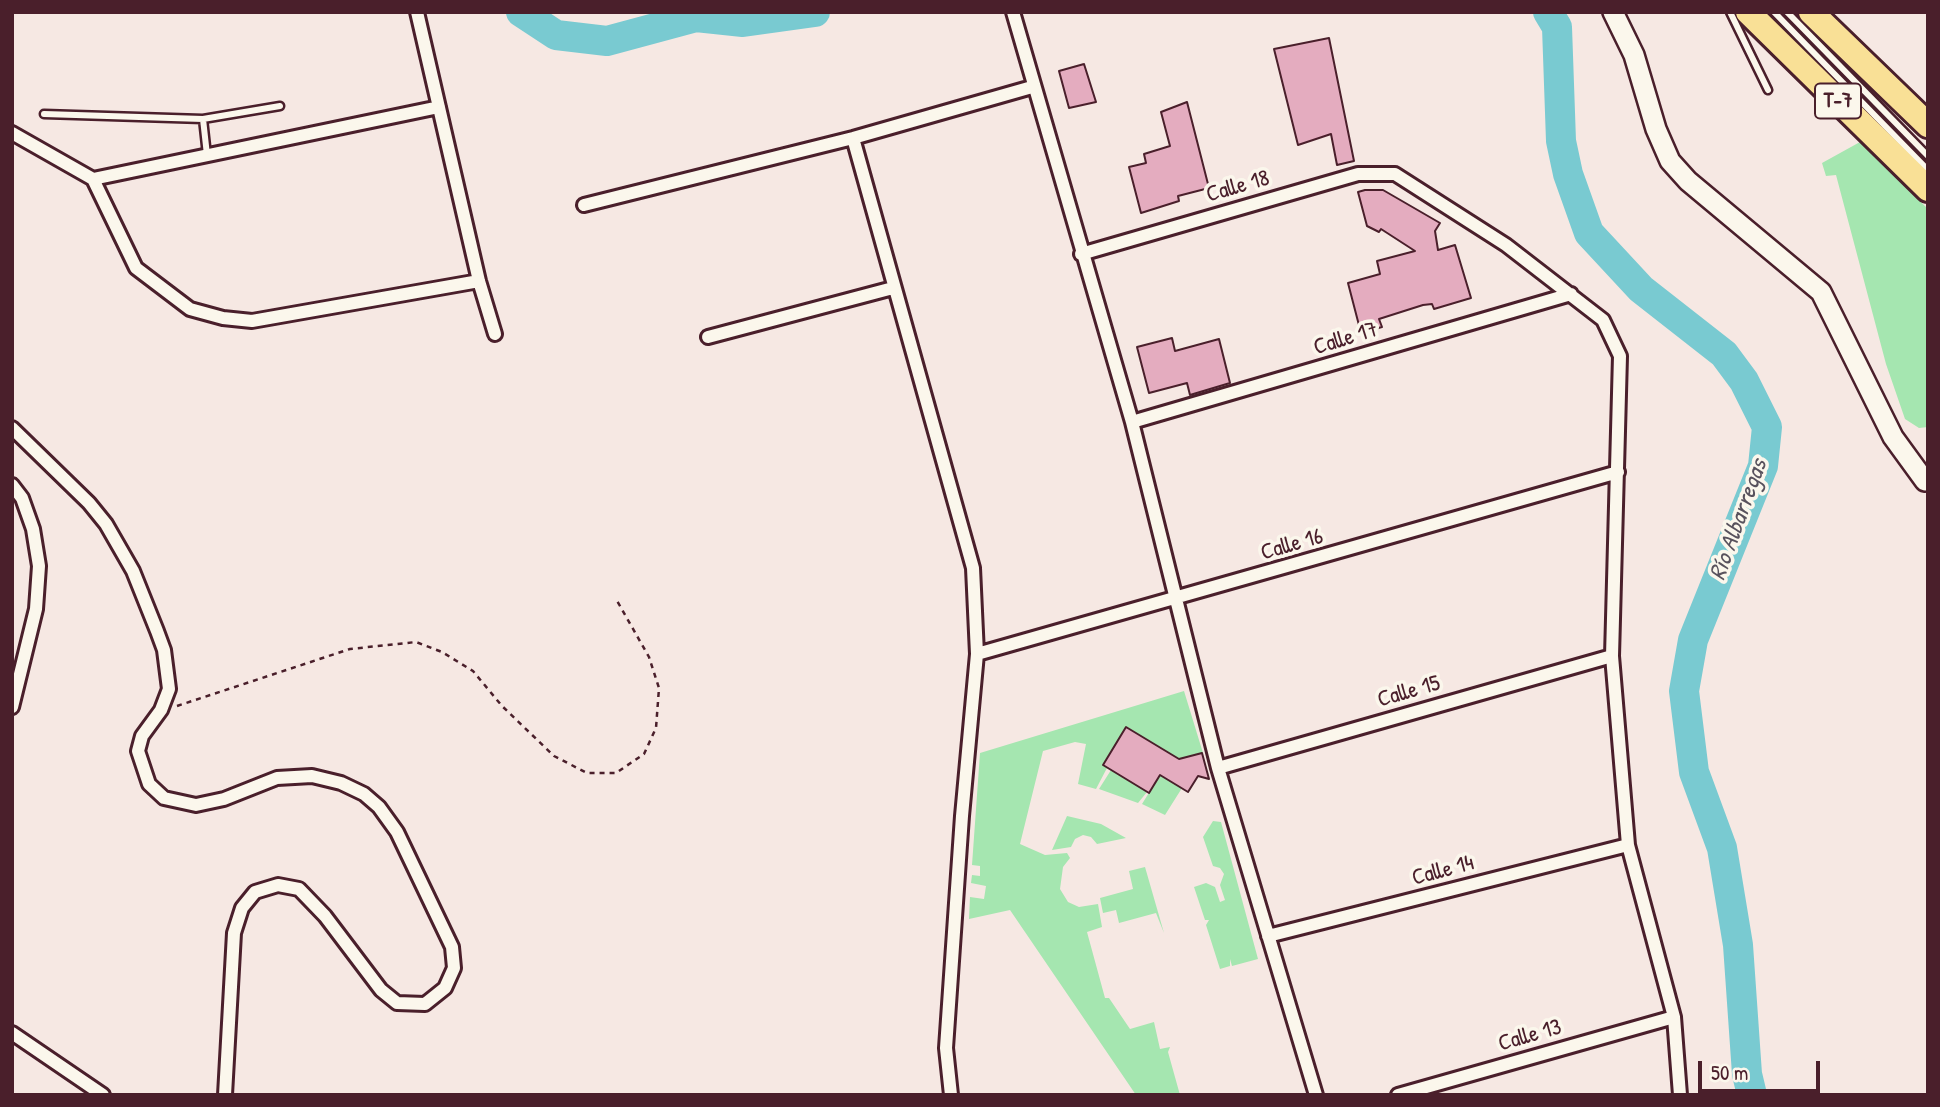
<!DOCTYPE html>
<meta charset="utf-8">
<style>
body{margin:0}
#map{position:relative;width:1940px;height:1107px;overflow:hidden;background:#f6e8e3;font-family:"Patrick Hand",sans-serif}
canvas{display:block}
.frame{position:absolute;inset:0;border:14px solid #4a1f2b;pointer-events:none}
.scale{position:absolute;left:1698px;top:1061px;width:122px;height:32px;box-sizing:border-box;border:4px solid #4a1f2b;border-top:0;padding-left:9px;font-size:21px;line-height:24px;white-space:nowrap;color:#4a1f2b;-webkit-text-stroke:5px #fbf7ec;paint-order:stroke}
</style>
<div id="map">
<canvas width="1940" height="1107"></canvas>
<div class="frame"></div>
<div class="scale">50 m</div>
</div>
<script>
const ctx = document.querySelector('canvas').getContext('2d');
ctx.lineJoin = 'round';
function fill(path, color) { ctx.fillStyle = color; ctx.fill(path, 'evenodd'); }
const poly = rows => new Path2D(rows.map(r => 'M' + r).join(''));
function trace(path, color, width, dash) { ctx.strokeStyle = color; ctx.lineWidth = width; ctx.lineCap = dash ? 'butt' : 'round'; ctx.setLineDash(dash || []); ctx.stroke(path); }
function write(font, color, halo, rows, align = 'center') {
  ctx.font = font + ' "Patrick Hand",sans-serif'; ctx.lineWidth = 7; ctx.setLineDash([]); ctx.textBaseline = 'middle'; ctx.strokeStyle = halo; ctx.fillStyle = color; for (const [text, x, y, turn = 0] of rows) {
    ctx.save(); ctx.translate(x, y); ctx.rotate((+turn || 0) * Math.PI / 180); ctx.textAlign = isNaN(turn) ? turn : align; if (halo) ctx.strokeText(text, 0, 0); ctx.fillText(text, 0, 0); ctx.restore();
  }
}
const green = poly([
 [1860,142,1928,209,1928,427,1919,428,1905,419,1886,364,1836,175,1826,176,1822,163],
 [1184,691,1203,753,1191,756,1194,771,1127,727,1103,765,1107,768,1096,789,1078,784,1086,744,1075,742,1043,751,1020,844,1045,855,1067,853,1070,858,1063,867,1060,889,1068,902,1079,907,1098,904,1102,927,1087,932,1105,998,1109,998,1130,1029,1154,1022,1160,1049,1170,1047,1168,1052,1180,1095,1136,1095,1010,910,969,919,970,897,984,899,986,886,971,883,972,875,980,876,980,866,972,865,980,753],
 [1111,770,1147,792,1138,803,1099,789],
 [1160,775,1182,788,1165,815,1142,804],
 [1067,816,1101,824,1126,838,1097,844,1091,837,1083,835,1075,839,1071,847,1052,850],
 [1213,821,1221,822,1258,959,1232,966,1230,959,1230,966,1220,969,1206,925,1209,920,1205,920,1194,887,1206,883,1215,887,1220,902,1225,900,1220,885,1224,874,1220,868,1213,866,1203,837],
 [1145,867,1164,933,1156,913,1119,923,1116,910,1103,913,1100,898,1133,889,1129,871]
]);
const river = poly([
 [521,12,556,35,607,41,696,17,743,22,815,12],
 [1548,12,1557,27,1561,141,1568,174,1589,233,1641,289,1724,354,1744,381,1767,427,1763,466,1693,640,1684,691,1694,772,1722,848,1738,945,1747,1074,1752,1095]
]);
const building = poly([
 [1329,38,1354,161,1337,165,1331,134,1298,145,1274,49,1329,38],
 [1084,64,1096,102,1069,108,1059,71,1084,64],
 [1187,102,1209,188,1178,196,1179,201,1141,213,1129,167,1146,163,1144,154,1170,146,1161,112,1187,102],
 [1365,190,1383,190,1440,223,1435,231,1438,250,1455,245,1471,298,1434,309,1432,304,1423,305,1379,319,1382,327,1361,333,1348,283,1380,274,1377,261,1415,251,1381,229,1379,232,1367,226,1358,192,1365,190],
 [1172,338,1175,351,1219,339,1230,383,1190,395,1187,383,1149,393,1137,347,1172,338],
 [1126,727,1179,759,1202,753,1209,779,1198,776,1188,792,1160,775,1149,793,1103,765,1126,727]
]);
const path = poly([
 [177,706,350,649,416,642,442,652,473,671,502,706,554,756,587,773,616,773,644,754,656,728,659,688,649,657,616,599]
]);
const lane = poly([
 [1730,12,1768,90],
 [1774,12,1928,170],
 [1787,12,1928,156],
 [44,114,203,119,207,155],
 [203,119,280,106]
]);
const street = poly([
 [417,12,479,281,495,334],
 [1013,12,1132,422,1218,768,1316,1095],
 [12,133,93,179,439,107],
 [853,138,973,568,977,654,962,816,946,1048,951,1095],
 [93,179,136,268,190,309,223,318,252,321,479,281],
 [584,205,853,138,1032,87],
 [1081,254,1358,174,1395,174,1506,245,1603,320,1620,356,1612,656,1628,845,1674,1017,1680,1095],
 [708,337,893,288],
 [1132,422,1571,294],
 [12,428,89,503,106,524,133,571,157,631,164,650,169,689,161,710,142,736,138,751,149,784,164,798,196,805,224,799,277,778,312,776,341,783,364,794,379,807,397,832,452,947,454,968,445,988,425,1004,397,1003,381,990,325,916,299,889,278,885,255,892,242,908,234,933,225,1095],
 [12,485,22,498,33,529,39,566,36,609,12,707],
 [977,654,1618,472],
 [1218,768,1612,656],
 [1268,936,1628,845],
 [12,1033,103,1095],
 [1398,1095,1674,1017]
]);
const secondary = poly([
 [1613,12,1634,55,1656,129,1670,161,1688,181,1821,292,1893,437,1925,481,1928,479]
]);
const highway = poly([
 [1748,12,1928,189],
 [1811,12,1928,125]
]);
const shields = [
 [1838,101,46]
];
const shieldNames = [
 ["T-7",1838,101]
];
const streetNames = [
 ["Calle 18",1238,187,-16],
 ["Calle 17",1346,339,-17],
 ["Calle 16",1292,545,-16],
 ["Calle 15",1409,692,-16],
 ["Calle 14",1443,871,-15],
 ["Calle 13",1530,1036,-16]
];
const waterNames = [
 ["Río Albarregas",1739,520,-70]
];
fill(green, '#a5e6b0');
trace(river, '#79cad1', 30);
fill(building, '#e4acbf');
trace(building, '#4a1f2b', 2);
trace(lane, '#4a1f2b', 11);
trace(street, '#4a1f2b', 18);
trace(secondary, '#4a1f2b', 24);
trace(highway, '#4a1f2b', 30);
trace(path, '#4a1f2b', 2.5, [5, 5]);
trace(lane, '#fbf7ec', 6);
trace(street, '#fbf7ec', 12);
trace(secondary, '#fbf7ec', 19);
trace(highway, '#f9e096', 24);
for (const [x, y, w] of shields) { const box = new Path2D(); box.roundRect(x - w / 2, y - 17.5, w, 35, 5); ctx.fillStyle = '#fbf7ec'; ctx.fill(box); trace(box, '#4a1f2b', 2); }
write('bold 21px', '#4a1f2b', null, shieldNames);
write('23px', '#4a1f2b', '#fbf7ec', streetNames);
write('italic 24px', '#58525d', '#fbf7ec', waterNames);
</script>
